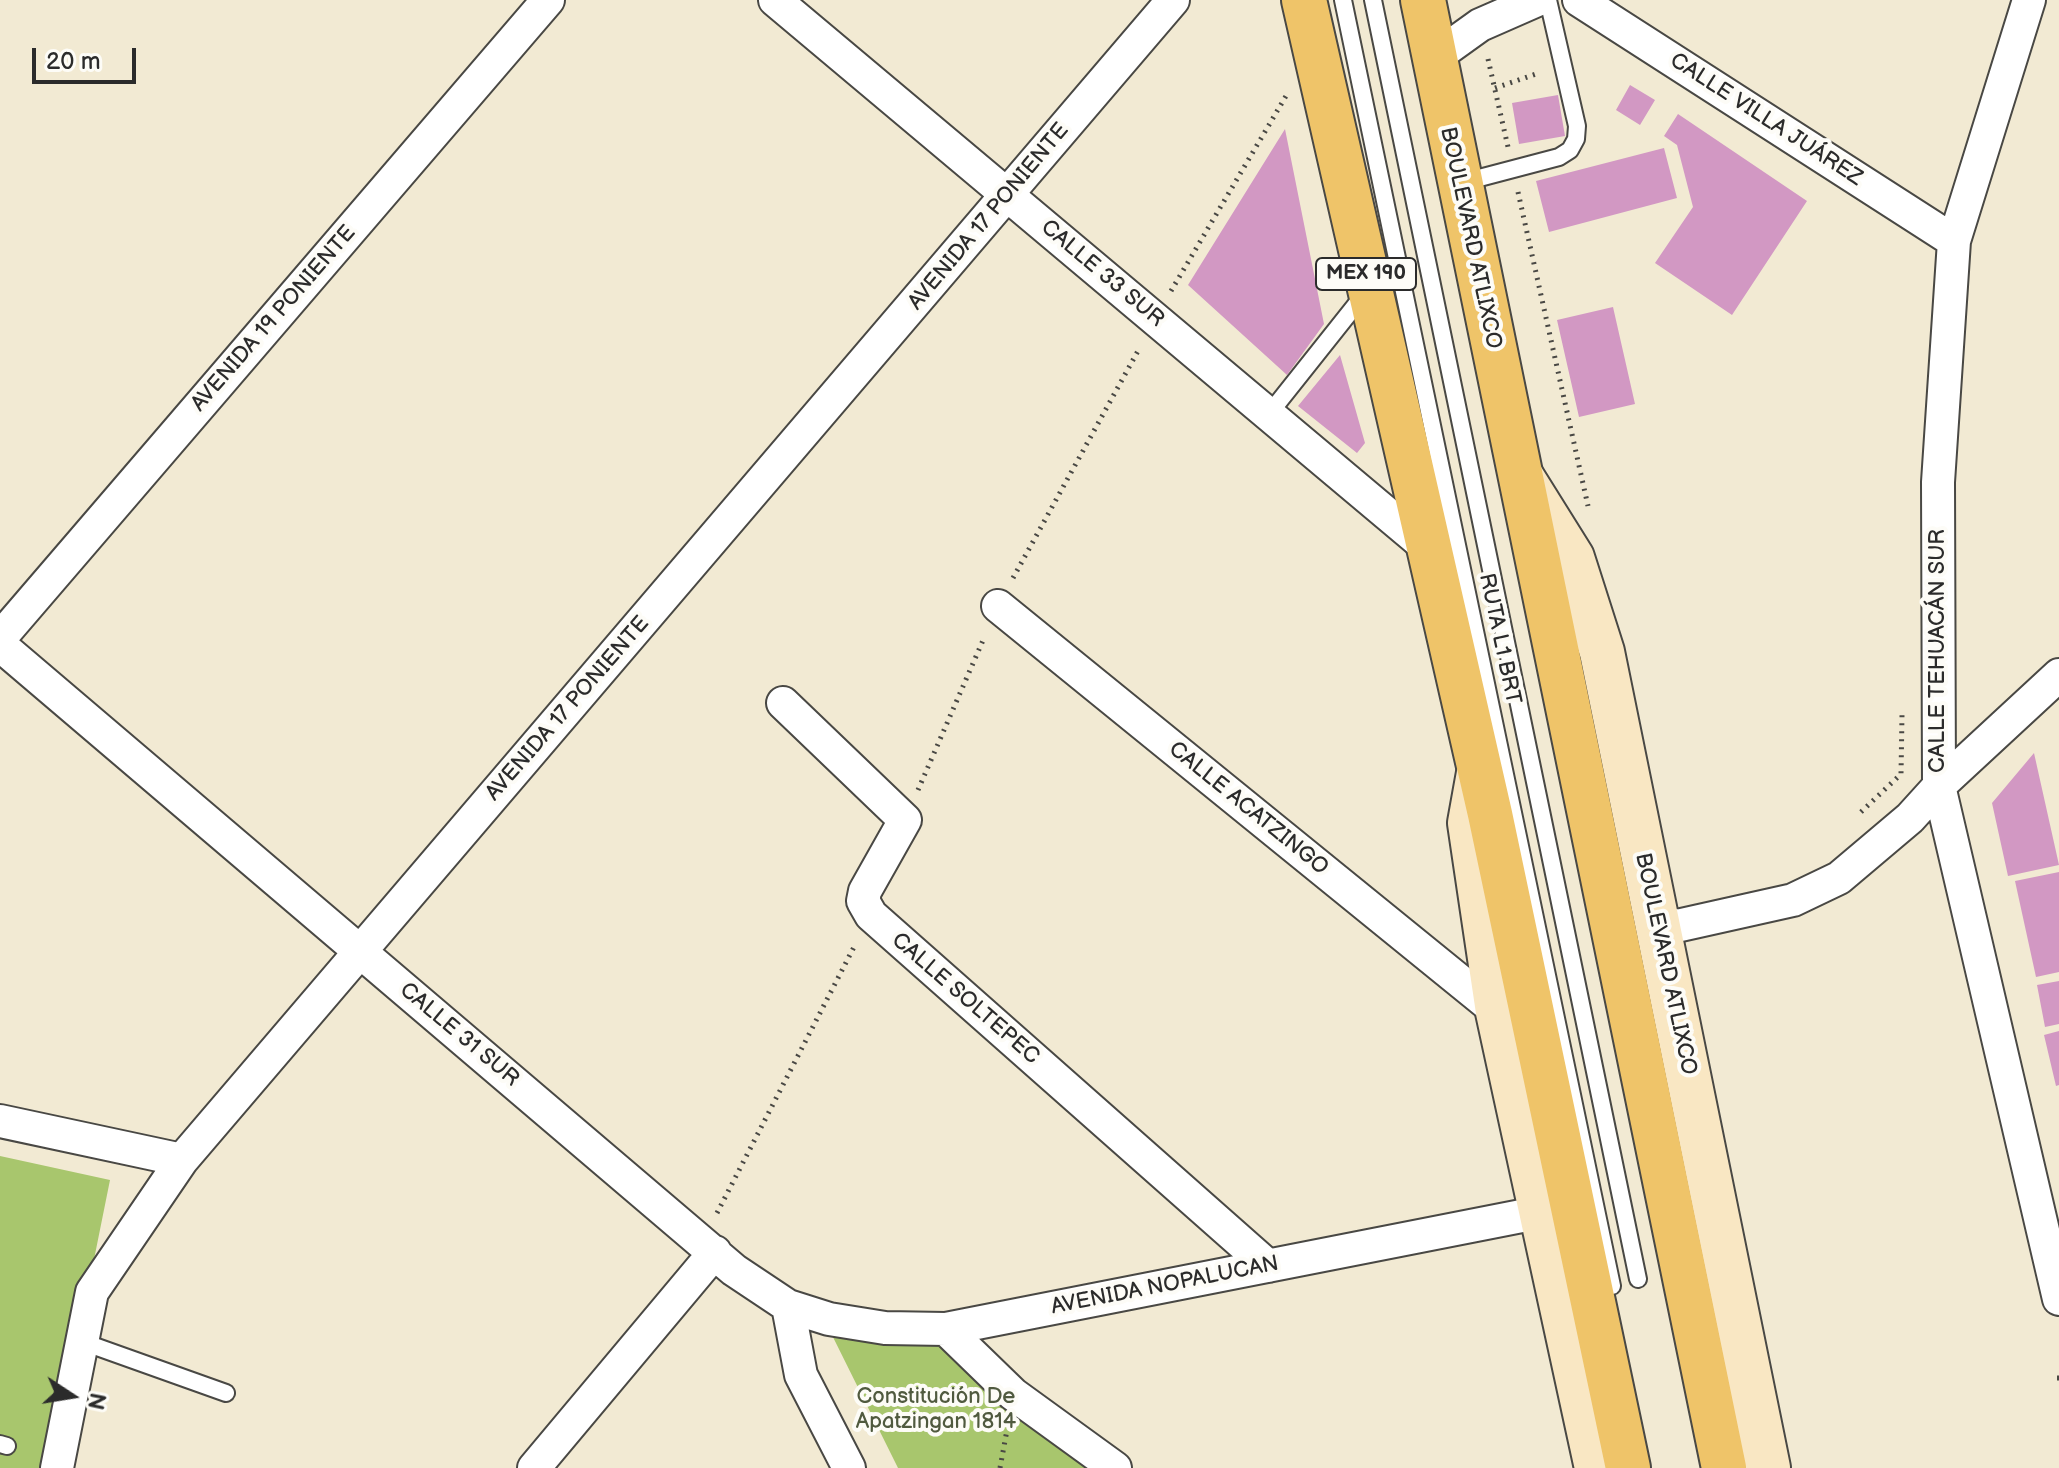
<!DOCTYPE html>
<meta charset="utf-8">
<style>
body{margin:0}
#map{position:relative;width:2059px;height:1468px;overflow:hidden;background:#f2ead3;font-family:"Balsamiq Sans",sans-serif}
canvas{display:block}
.north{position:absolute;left:32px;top:1356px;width:80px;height:80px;-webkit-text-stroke:6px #fdfcf7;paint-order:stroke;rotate:102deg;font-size:22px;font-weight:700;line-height:32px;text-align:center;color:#2b2b2b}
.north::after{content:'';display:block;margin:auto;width:28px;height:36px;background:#2b2b2b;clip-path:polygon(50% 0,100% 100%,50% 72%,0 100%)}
.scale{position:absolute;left:32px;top:48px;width:104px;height:36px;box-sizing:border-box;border:4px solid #2b2b2b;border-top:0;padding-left:10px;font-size:24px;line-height:28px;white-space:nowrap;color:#2b2b2b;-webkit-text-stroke:6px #fdfcf7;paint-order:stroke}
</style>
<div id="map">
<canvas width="2059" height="1468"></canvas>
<div class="north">N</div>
<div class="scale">20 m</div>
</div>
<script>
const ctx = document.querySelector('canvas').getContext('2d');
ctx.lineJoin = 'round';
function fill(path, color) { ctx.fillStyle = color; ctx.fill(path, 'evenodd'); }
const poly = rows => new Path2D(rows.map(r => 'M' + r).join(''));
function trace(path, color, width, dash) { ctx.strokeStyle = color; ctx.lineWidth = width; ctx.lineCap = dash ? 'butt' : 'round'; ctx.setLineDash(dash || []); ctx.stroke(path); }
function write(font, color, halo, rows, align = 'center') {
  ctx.font = font + ' "Balsamiq Sans",sans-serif'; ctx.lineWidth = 8; ctx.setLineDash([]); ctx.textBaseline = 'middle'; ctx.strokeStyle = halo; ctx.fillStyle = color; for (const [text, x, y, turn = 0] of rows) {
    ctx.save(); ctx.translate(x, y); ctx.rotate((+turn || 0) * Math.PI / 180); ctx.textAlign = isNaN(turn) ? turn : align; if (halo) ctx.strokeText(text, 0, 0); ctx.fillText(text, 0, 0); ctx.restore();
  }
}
const green = poly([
 [0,1156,110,1180,52,1468,0,1468],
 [825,1321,927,1331,1117,1468,898,1468]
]);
const building = poly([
 [1630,85,1655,100,1640,125,1616,110],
 [1558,95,1565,136,1519,144,1512,103],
 [1678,114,1807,201,1732,315,1655,263,1693,207,1677,145,1664,136],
 [1285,129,1324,324,1287,375,1188,285],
 [1664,148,1677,198,1549,232,1536,181],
 [1613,307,1635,404,1579,417,1557,320],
 [1340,355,1365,443,1357,453,1298,406],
 [2034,753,2059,865,2008,876,1992,803],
 [2059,872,2059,972,2036,977,2015,881],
 [2059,981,2059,1024,2045,1027,2037,985],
 [2059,1031,2059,1085,2056,1086,2044,1035]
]);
const path = poly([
 [1488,59,1508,147],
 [1495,88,1539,73],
 [1518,192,1588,506],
 [1171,291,1286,96],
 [1013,578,1139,349],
 [918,790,984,638],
 [1861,812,1901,774,1902,715],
 [717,1213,855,945],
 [2057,1378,2059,1378],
 [1000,1468,1007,1430]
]);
const lane = poly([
 [1343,0,1612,1286],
 [1373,0,1638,1279],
 [1464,182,1559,157,1570,150,1576,139,1577,126,1548,0],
 [1269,414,1366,292],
 [83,1342,226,1393],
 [0,1444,7,1446]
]);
const street = poly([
 [775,0,1429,549],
 [1579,0,1954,241],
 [2029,0,1954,241,1938,482,1939,786,2059,1299],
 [1434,58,1480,25,1537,0],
 [998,606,1498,1012],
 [0,638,548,0],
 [0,645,734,1270,788,1306,801,1375,849,1468],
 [783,703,905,820,865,891,863,901,871,915,1268,1266],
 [1658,926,1681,925,1793,900,1839,878,1910,818,1939,786,2059,675],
 [0,1121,182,1160],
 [788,1306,829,1319,885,1328,946,1329,1542,1212],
 [946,1329,1013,1394,1115,1468],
 [57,1468,92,1292,182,1160,1173,0],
 [534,1468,715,1252]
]);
const secondary = poly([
 [1522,478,1572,558,1602,652,1768,1468],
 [1479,773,1470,823,1498,1012,1597,1468]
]);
const primary = poly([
 [1304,0,1490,814,1628,1468],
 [1423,0,1724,1468]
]);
const shields = [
 [1366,274,100]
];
const shieldNames = [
 ["MEX 190",1366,274]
];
const streetNames = [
 ["CALLE VILLA JUÁREZ",1766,120,33],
 ["AVENIDA 17 PONIENTE",989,217,-50],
 ["BOULEVARD ATLIXCO",1470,238,78],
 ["CALLE 33 SUR",1102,274,40],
 ["AVENIDA 19 PONIENTE",274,319,-49],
 ["RUTA L1 BRT",1499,639,78],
 ["CALLE TEHUACÁN SUR",1938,651,-90],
 ["AVENIDA 17 PONIENTE",568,709,-49],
 ["CALLE ACATZINGO",1248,809,39],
 ["BOULEVARD ATLIXCO",1665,964,78],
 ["CALLE SOLTEPEC",965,999,41],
 ["CALLE 31 SUR",459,1035,40],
 ["AVENIDA NOPALUCAN",1165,1286,-11]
];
const parkNames = [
 ["Constitución De",936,1397],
 ["Apatzingan 1814",936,1422]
];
fill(green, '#a8c66d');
fill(building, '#d298c3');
trace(lane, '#494844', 20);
trace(street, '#494844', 36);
trace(secondary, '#494844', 48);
trace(primary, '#494844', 48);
trace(path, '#494844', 5, [2, 6]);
trace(lane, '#fff', 16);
trace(street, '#fff', 32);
trace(secondary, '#f9e7c3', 44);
trace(primary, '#efc469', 44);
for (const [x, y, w] of shields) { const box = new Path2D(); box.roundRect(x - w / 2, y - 16, w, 32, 6); ctx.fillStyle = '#fdfcf7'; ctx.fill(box); trace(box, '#2b2b2b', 2); }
write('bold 20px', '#2b2b2b', null, shieldNames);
write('22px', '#2b2b2b', '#fdfcf7', streetNames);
write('22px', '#505a3f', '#fdfcf7', parkNames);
</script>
